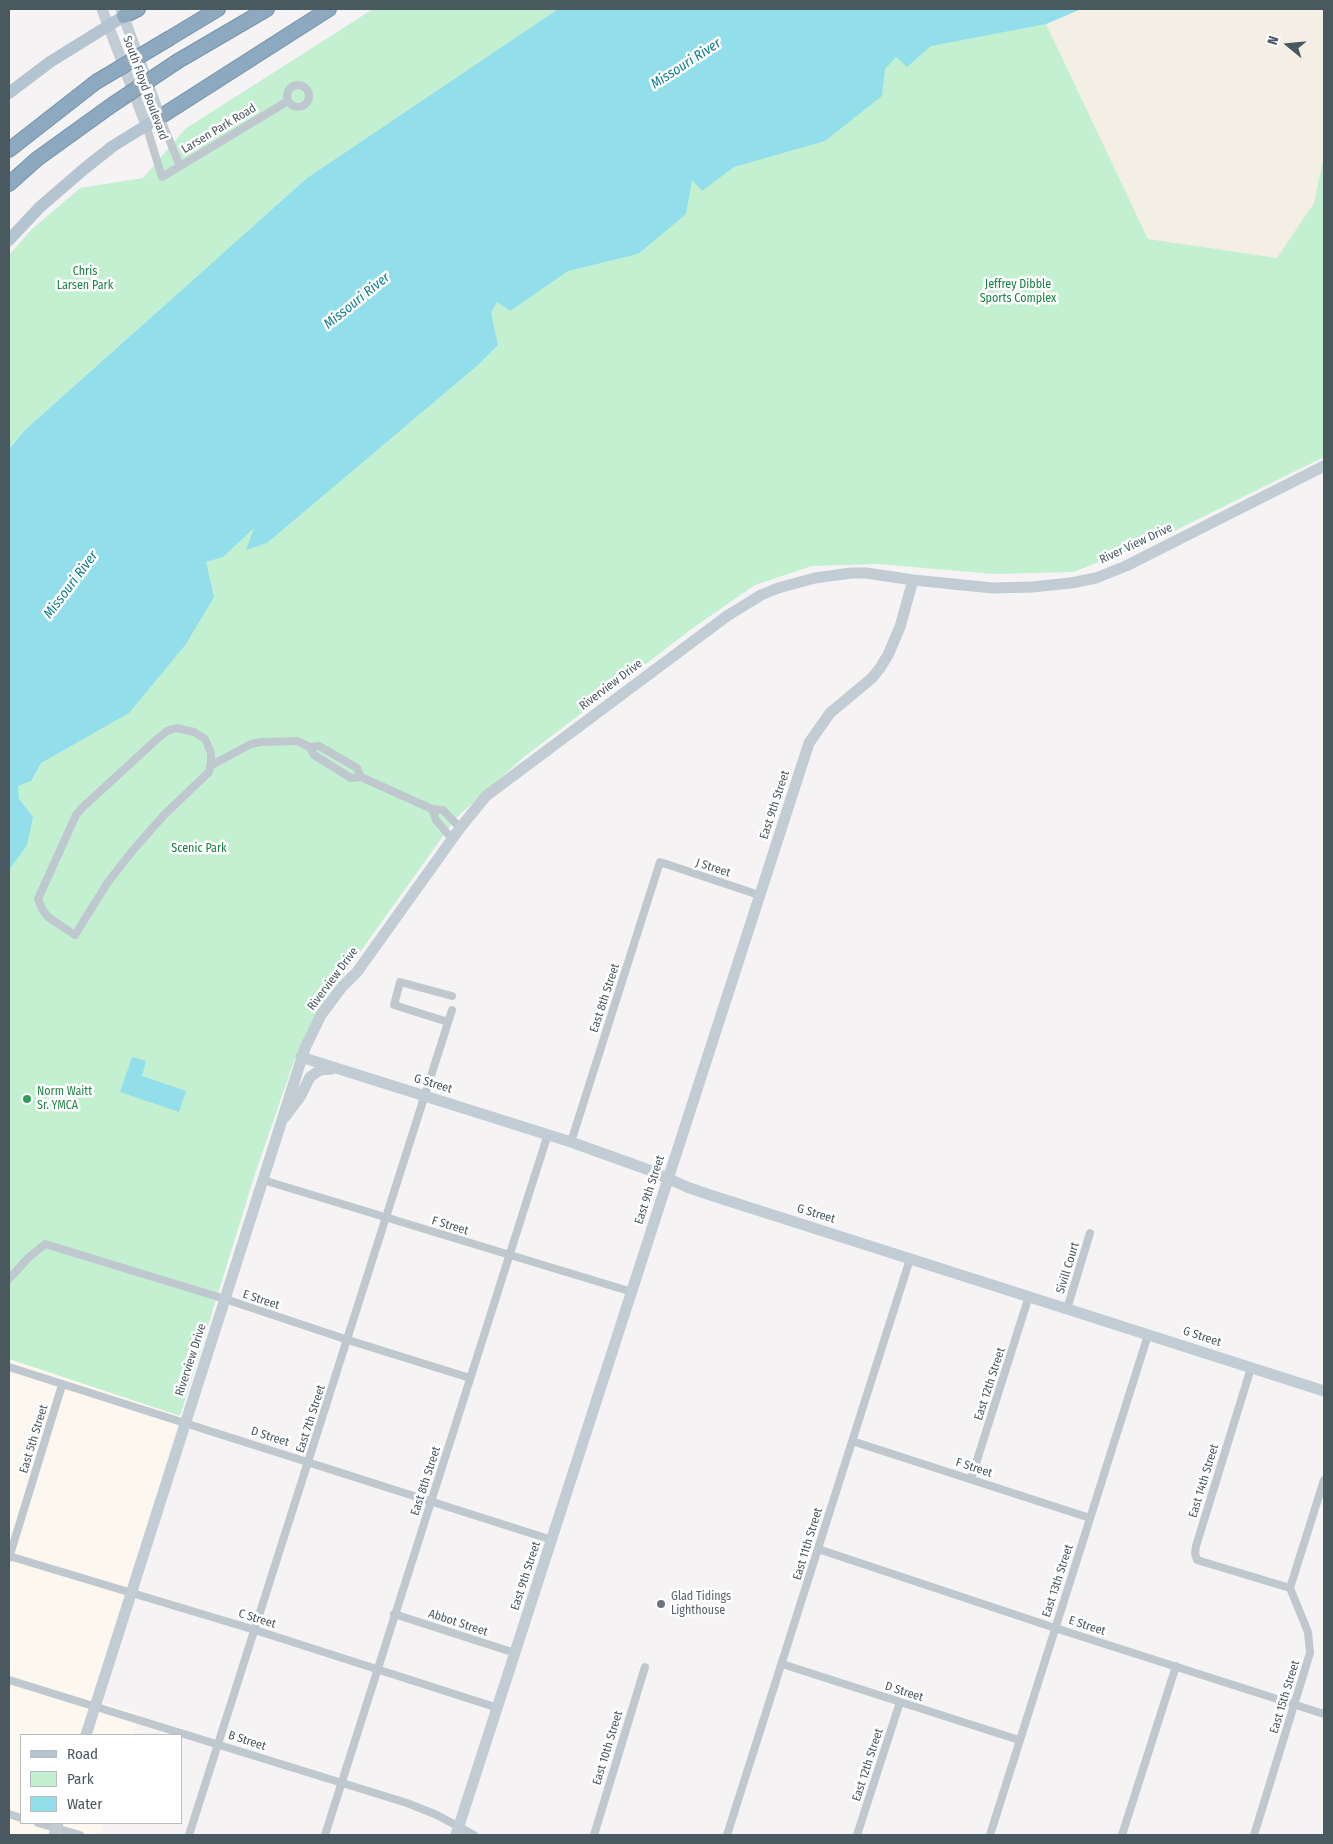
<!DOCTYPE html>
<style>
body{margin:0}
#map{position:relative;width:1333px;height:1844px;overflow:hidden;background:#f5f3f3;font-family:"Fira Sans Condensed",sans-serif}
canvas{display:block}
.frame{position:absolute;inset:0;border:10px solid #4a5860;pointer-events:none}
.legend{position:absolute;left:20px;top:1734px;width:162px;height:90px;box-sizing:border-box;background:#fff;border:1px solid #b7bcbf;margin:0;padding:6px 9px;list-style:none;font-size:15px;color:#4a5860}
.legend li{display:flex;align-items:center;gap:10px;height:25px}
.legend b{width:25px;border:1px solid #b7bcbf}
.north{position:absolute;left:1263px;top:20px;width:50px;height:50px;-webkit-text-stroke:4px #fff;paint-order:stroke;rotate:287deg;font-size:14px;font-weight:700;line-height:20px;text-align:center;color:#4a5860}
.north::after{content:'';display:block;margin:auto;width:18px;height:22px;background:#4a5860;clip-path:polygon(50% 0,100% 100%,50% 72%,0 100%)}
</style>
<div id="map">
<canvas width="1333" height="1844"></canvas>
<div class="frame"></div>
<ul class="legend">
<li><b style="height:6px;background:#b4c4d0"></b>Road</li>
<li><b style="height:14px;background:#c4f0d2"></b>Park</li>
<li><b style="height:14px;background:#92dfeb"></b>Water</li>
</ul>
<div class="north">N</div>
</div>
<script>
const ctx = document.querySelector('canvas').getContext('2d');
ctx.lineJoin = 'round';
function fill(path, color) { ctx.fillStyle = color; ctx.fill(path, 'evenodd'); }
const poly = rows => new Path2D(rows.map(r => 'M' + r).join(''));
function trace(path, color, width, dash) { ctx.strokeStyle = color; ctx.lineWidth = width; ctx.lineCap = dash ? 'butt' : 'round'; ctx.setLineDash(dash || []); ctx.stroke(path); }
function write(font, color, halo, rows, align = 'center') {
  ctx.font = font + ' "Fira Sans Condensed",sans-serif'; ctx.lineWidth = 5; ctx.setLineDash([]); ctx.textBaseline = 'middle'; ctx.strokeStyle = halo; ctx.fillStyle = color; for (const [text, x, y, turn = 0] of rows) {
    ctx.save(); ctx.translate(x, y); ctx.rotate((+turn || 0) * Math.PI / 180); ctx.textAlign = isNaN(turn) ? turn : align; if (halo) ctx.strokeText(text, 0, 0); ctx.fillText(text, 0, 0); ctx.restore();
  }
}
const commercial = poly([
 [9,1359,180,1416,93,1699,140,1714,133,1735,21,1735,21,1823,104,1823,100,1833,106,1835,9,1835]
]);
const green = poly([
 [373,9,558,9,307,178,26,429,9,449,9,255,31,230,80,188,143,178,185,129],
 [963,9,1324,9,1324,457,1156,540,1073,572,993,574,878,564,812,566,755,585,693,628,524,757,456,818,330,994,318,1012,294,1061,255,1174,180,1416,9,1359,9,785,140,582,470,316]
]);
const sand = poly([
 [1081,9,1324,9,1324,156,1314,203,1277,258,1148,239,1046,24]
]);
const water = poly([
 [558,9,1081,9,1046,24,931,46,907,67,896,57,885,69,882,96,825,141,734,167,702,191,692,180,686,214,638,254,568,271,510,311,497,302,491,313,498,345,478,365,267,543,246,550,254,528,223,557,206,562,214,597,186,644,129,713,41,763,31,781,18,786,19,799,33,817,27,845,9,870,9,449,26,429,307,178],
 [132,1057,146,1061,142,1076,186,1091,179,1112,120,1092]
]);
const street = poly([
 '287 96a11 11 0 1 1 22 0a11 11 0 1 1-22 0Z',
 [160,117,180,166],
 [146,125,162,177,288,101],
 [176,728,194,732,205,739,211,753,211,762,209,772,164,815,134,849,108,882,75,935,48,917,42,909,38,899,76,815,83,807,156,740,167,731,176,728],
 [310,747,314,755,351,778,361,777,432,809,443,810,460,828],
 [210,766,251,744,261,742,297,741,310,747,319,746,357,768,361,777],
 [432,809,436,820,452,839],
 [448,1022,394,1005,400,982,452,996],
 [571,1142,660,862,759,895],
 [263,1180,632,1292],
 [9,1279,28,1258,45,1244,225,1299,348,1340,470,1378],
 [1067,1309,1090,1233],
 [9,1367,552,1540],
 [1251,1368,1196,1546,1195,1553,1197,1560,1290,1588],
 [852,1441,1090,1518],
 [971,1479,1029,1296],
 [818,1549,1055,1628,1324,1714],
 [9,1556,255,1630,498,1708],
 [9,1558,62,1385],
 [394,1614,515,1653],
 [782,1664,1019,1740],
 [9,1680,407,1803,437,1815,474,1835],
 [9,1814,21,1818],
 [38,1823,80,1835],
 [189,1835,452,1010],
 [325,1835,548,1134],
 [594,1835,645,1667],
 [727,1835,910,1259],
 [857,1835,900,1702],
 [990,1835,1148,1335],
 [1122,1835,1176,1666],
 [1254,1835,1310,1653,1308,1632,1290,1588,1324,1480]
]);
const secondary = poly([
 [102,9,146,125],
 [121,9,160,117],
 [301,1057,571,1142,649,1170,687,1187,707,1194,1324,1391],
 [285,1117,300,1097,310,1077,320,1070,332,1069],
 [86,1735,305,1048,321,1015,342,987,357,972,460,828,486,796,727,616,761,595,778,588,815,578,851,573,866,573,913,580,993,588,1032,587,1071,583,1096,578,1126,566,1324,466],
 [54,1835,58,1823],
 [456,1835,809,743,830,713,872,678,880,668,888,655,900,627,913,580]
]);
const primary = poly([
 [9,93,50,62,124,16],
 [9,240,40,207,84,169,113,146,160,117]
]);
const highway = poly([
 [124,16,138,9],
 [170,38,218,9],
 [178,61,267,9],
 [160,117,329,9],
 [9,150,96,82],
 [9,184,37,159,112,105]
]);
const highwayBridge = poly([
 [96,82,170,38],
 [112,105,178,61]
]);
const markers = [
 [27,1099,5,"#2e9e5b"],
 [661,1604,5,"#6b7280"]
];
const streetNames = [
 ["South Floyd Boulevard",145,88,70],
 ["Larsen Park Road",219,129,-31],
 ["River View Drive",1136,544,-25],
 ["Riverview Drive",611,685,-37],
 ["East 9th Street",775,805,-72],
 ["J Street",713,868,18],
 ["Riverview Drive",333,979,-53],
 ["East 8th Street",605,998,-72],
 ["G Street",433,1084,17],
 ["East 9th Street",650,1190,-72],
 ["G Street",816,1214,17],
 ["F Street",450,1226,17],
 ["Sivill Court",1068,1268,-73],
 ["E Street",261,1300,18],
 ["G Street",1202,1337,18],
 ["Riverview Drive",191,1360,-72],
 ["East 12th Street",990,1384,-72],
 ["East 7th Street",311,1419,-72],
 ["D Street",270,1437,18],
 ["East 5th Street",34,1439,-73],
 ["F Street",974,1468,18],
 ["East 8th Street",426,1481,-72],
 ["East 14th Street",1204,1481,-73],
 ["East 11th Street",808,1544,-73],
 ["East 9th Street",526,1576,-72],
 ["East 13th Street",1058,1581,-72],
 ["C Street",257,1619,17],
 ["Abbot Street",458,1623,18],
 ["E Street",1087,1626,18],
 ["D Street",904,1692,18],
 ["East 15th Street",1285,1697,-73],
 ["B Street",247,1741,18],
 ["East 10th Street",608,1748,-73],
 ["East 12th Street",868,1765,-72]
];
const parkNames = [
 ["Chris",85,272],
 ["Larsen Park",85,286],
 ["Jeffrey Dibble",1018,285],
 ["Sports Complex",1018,299],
 ["Scenic Park",199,849]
];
const leisureNames = [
 ["Norm Waitt",37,1092],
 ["Sr. YMCA",37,1106]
];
const worshipNames = [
 ["Glad Tidings",671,1597],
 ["Lighthouse",671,1611]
];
const waterNames = [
 ["Missouri River",686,64,-33],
 ["Missouri River",357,301,-39],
 ["Missouri River",71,585,-53]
];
fill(commercial, '#fdf8ef');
fill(green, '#c4f0d2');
fill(sand, '#f4efe5');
fill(water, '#92dfeb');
trace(highway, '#7794ab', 16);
trace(street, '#bec8ce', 8);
trace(secondary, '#c1ccd5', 11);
trace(primary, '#b4c4d0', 12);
trace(highway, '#8ca9bf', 14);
trace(highwayBridge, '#7794ab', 16, []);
trace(highwayBridge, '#8ca9bf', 14);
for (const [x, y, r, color] of markers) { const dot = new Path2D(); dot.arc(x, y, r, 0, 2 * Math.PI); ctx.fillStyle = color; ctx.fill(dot); trace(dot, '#fff', 2); }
write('12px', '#4a5860', '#fff', streetNames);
write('12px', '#1a8347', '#fff', parkNames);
write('12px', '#27864d', '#fff', leisureNames, 'left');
write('12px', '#5b616d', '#fff', worshipNames, 'left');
write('italic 14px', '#107e8f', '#fff', waterNames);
</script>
